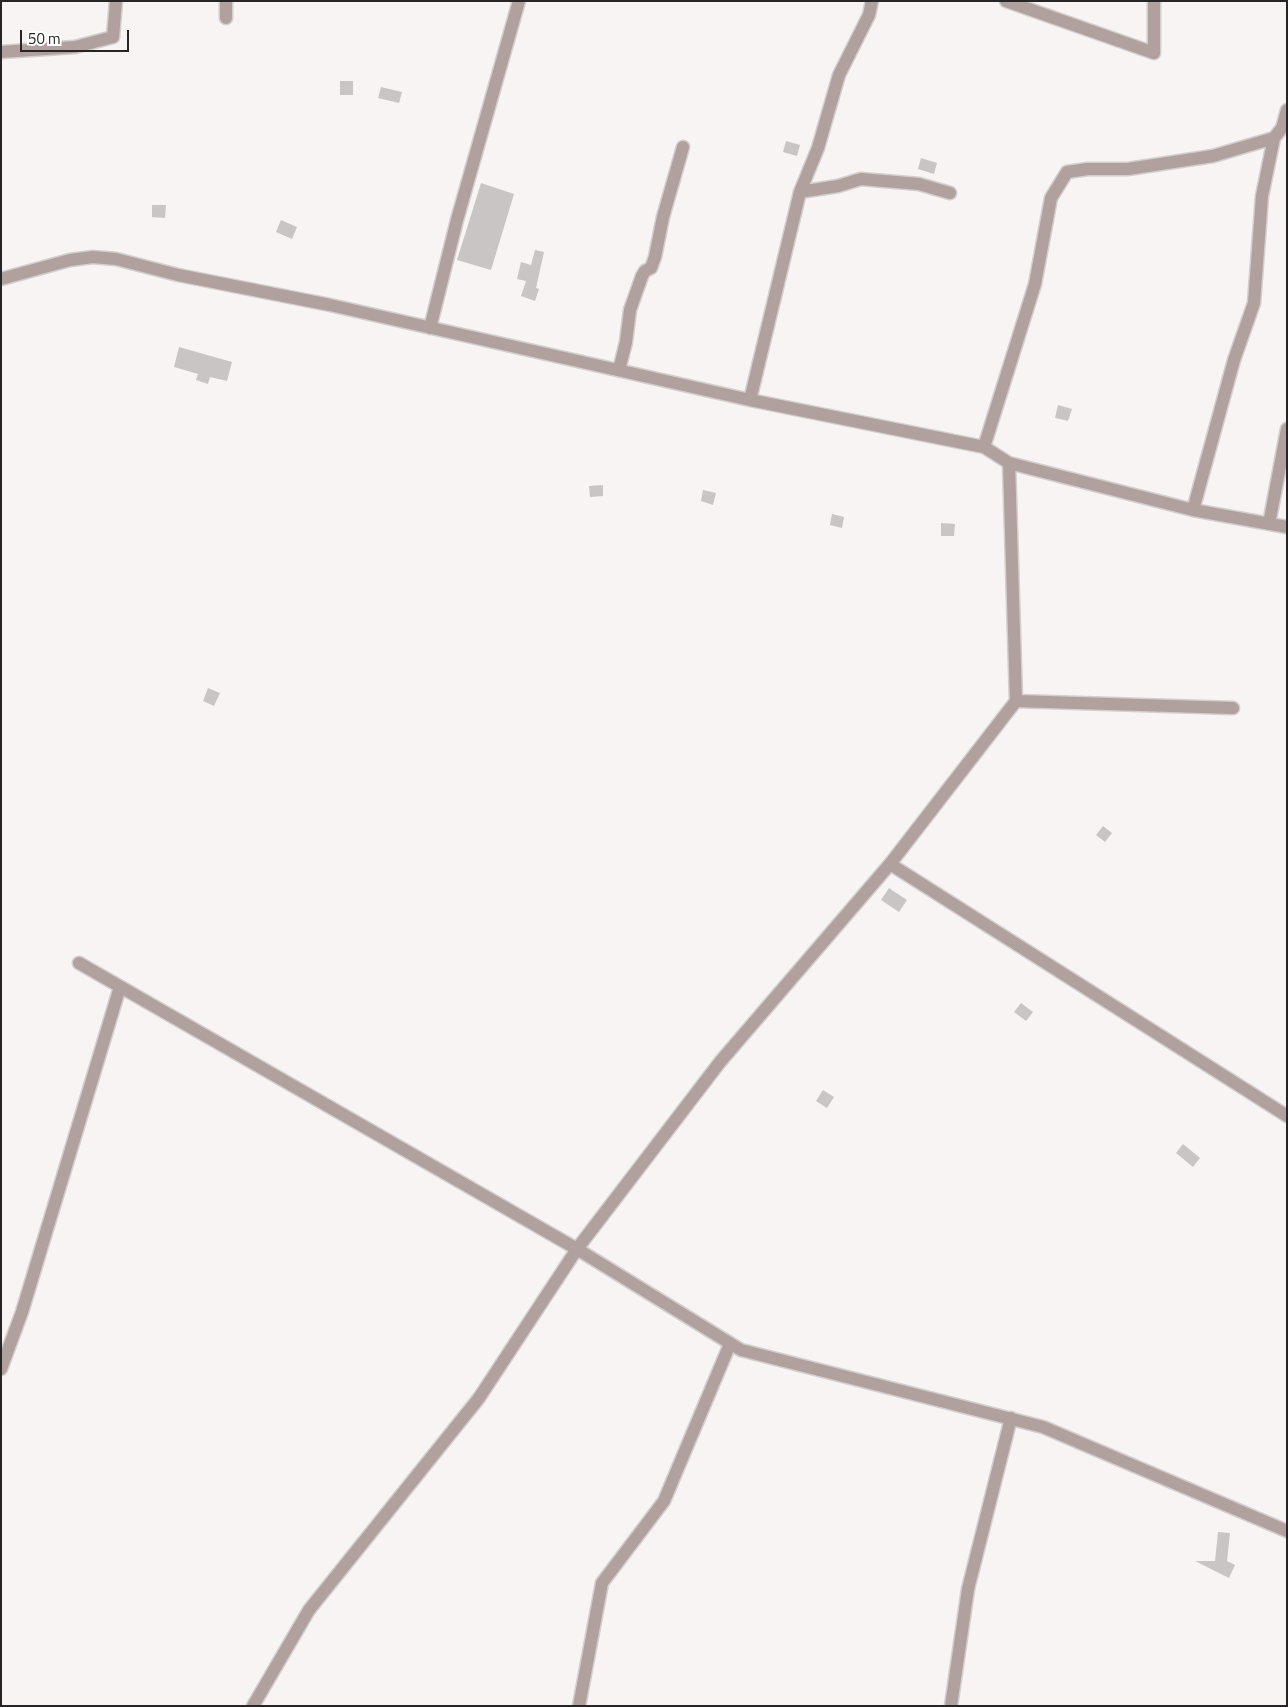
<!DOCTYPE html>
<style>
body{margin:0}
#map{position:relative;width:1288px;height:1707px;overflow:hidden;background:#f7f4f3;font-family:"Titillium Web",sans-serif}
canvas{display:block}
.frame{position:absolute;inset:0;border:2px solid #272525;pointer-events:none}
.scale{position:absolute;left:20px;top:30px;width:109px;height:22px;box-sizing:border-box;border:2px solid #272525;border-top:0;padding-left:6px;font-size:15px;line-height:18px;white-space:nowrap;color:#272525;-webkit-text-stroke:4px #fff;paint-order:stroke}
</style>
<div id="map">
<canvas width="1288" height="1707"></canvas>
<div class="frame"></div>
<div class="scale">50 m</div>
</div>
<script>
const ctx = document.querySelector('canvas').getContext('2d');
ctx.lineJoin = 'round';
function fill(path, color) { ctx.fillStyle = color; ctx.fill(path, 'evenodd'); }
const poly = rows => new Path2D(rows.map(r => 'M' + r).join(''));
function trace(path, color, width, dash) { ctx.strokeStyle = color; ctx.lineWidth = width; ctx.lineCap = dash ? 'butt' : 'round'; ctx.setLineDash(dash || []); ctx.stroke(path); }
const building = poly([
 [340,81,353,81,353,95,340,95],
 [381,87,402,92,399,103,378,98],
 [786,141,800,145,797,156,783,152],
 [921,158,937,163,934,174,918,169],
 [481,183,514,194,491,270,457,260],
 [152,205,166,205,165,218,152,217],
 [281,220,297,227,292,239,276,232],
 [535,250,544,252,536,288,539,289,535,301,521,296,526,281,517,279,521,262,531,265],
 [179,347,232,362,227,381,210,377,208,384,196,380,198,374,174,367],
 [1058,405,1072,409,1068,421,1055,418],
 [603,485,603,496,590,497,589,486],
 [703,490,716,493,713,505,701,501],
 [832,514,844,517,842,528,830,525],
 [941,523,955,524,954,536,941,536],
 [208,688,220,693,214,706,203,701],
 [1103,826,1112,833,1105,842,1096,835],
 [889,888,907,900,899,912,881,900],
 [1021,1003,1033,1012,1026,1021,1014,1012],
 [823,1090,834,1097,827,1108,816,1101],
 [1183,1144,1200,1158,1193,1167,1176,1153],
 [1218,1532,1230,1533,1227,1561,1235,1565,1229,1578,1195,1561,1215,1561]
]);
const street = poly([
 [1006,1,1154,53,1154,1],
 [226,18,226,1],
 [1,52,75,47,113,37,116,1],
 [800,192,838,186,861,179,919,184,950,193],
 [1,279,70,260,93,257,116,259,178,275,330,305,750,400,984,447,1009,463,1193,510,1287,527],
 [430,328,457,220,519,1],
 [619,370,626,342,630,310,642,276,645,271,651,268,655,257,663,217,683,147],
 [750,400,800,192,818,148,839,75,869,15,872,1],
 [984,447,1035,284,1051,198,1067,172,1088,169,1128,169,1213,156,1274,138,1282,128,1287,110],
 [1193,510,1234,360,1254,303,1262,196,1274,138],
 [1269,524,1287,429],
 [1016,701,1233,708],
 [890,864,1287,1116],
 [79,963,577,1249,741,1350,1043,1427,1287,1531],
 [1,1369,22,1312,120,987],
 [253,1706,309,1610,479,1398,577,1249,720,1062,890,864,1016,701,1009,463],
 [579,1706,602,1583,664,1501,730,1344],
 [951,1706,968,1589,1011,1418]
]);
fill(building, '#c9c5c5');
trace(street, '#d2cfce', 15);
trace(street, '#b0a09e', 12);
</script>
